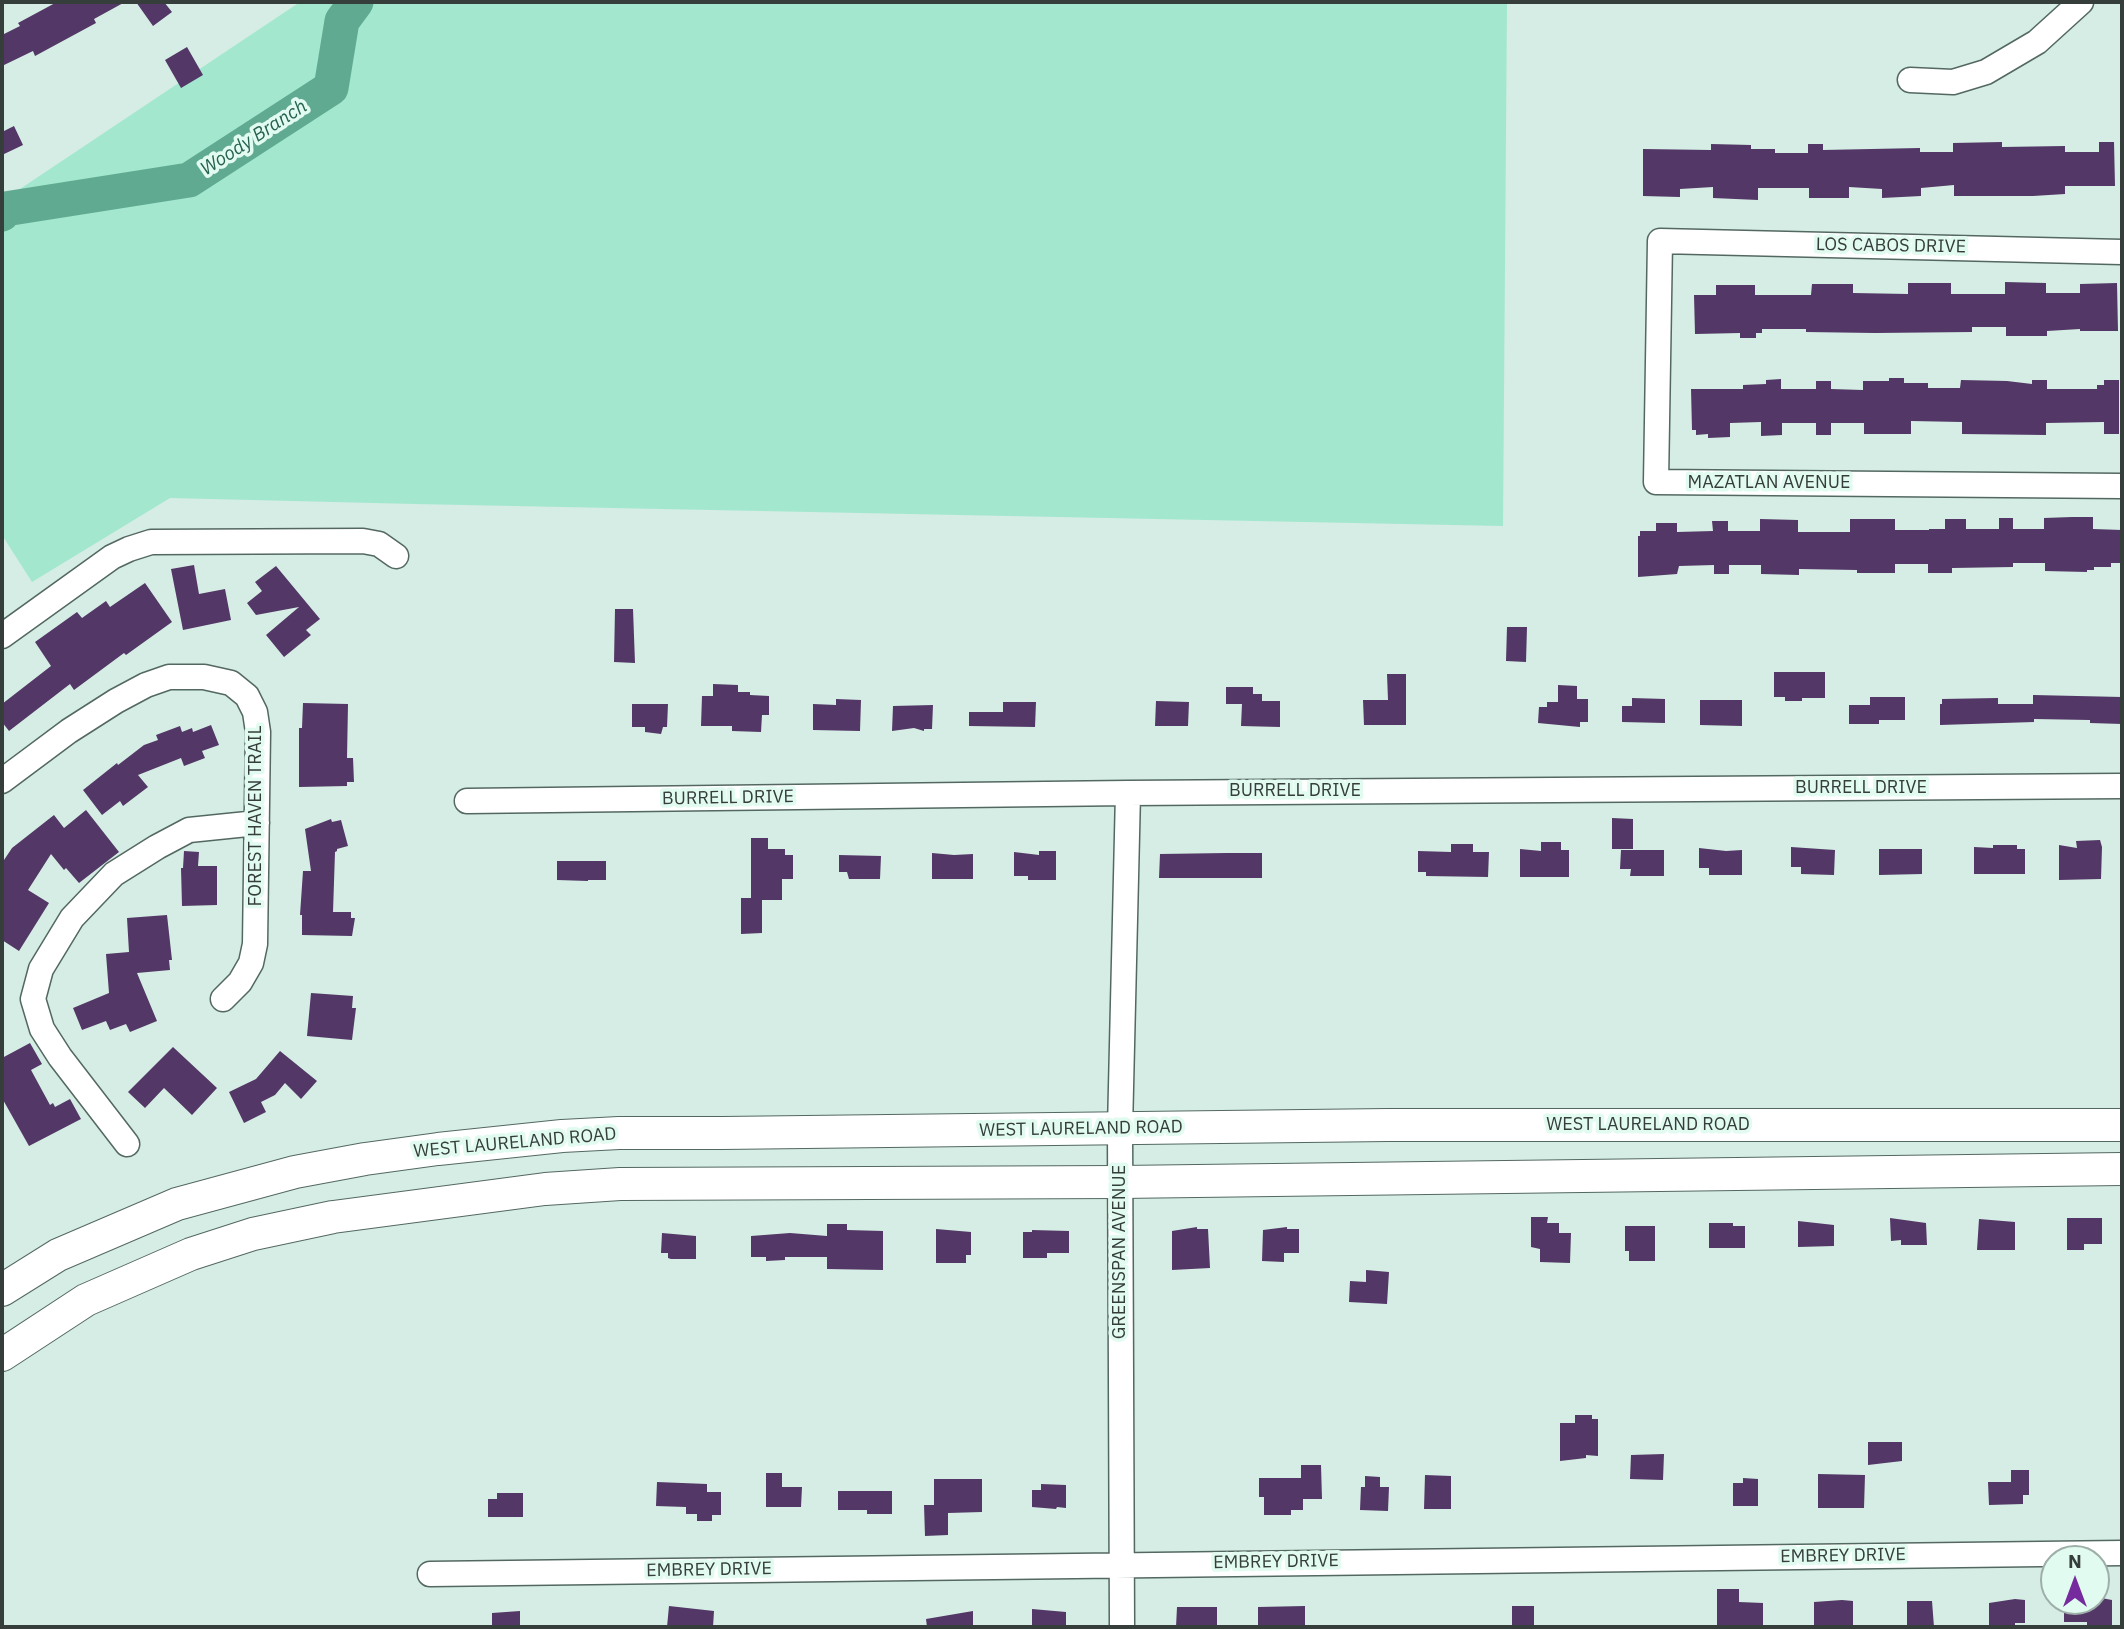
<!DOCTYPE html>
<style>
body{margin:0}
#map{position:relative;width:2124px;height:1629px;overflow:hidden;background:#d5ede4;font-family:"IBM Plex Sans",sans-serif}
canvas{display:block}
.frame{position:absolute;inset:0;border:4px solid #353e3b;pointer-events:none}
.north{position:absolute;left:2040px;top:1545px;width:70px;height:70px;box-sizing:border-box;background:#e2fbf1;border:2px solid #9dafa8;border-radius:50%;rotate:0deg;font-size:19px;font-weight:700;line-height:28px;text-align:center;color:#353e3b}
.north::after{content:'';display:block;margin:auto;width:24px;height:32px;background:#752b9d;clip-path:polygon(50% 0,100% 100%,50% 72%,0 100%)}
</style>
<div id="map">
<canvas width="2124" height="1629"></canvas>
<div class="frame"></div>
<div class="north">N</div>
</div>
<script>
const ctx = document.querySelector('canvas').getContext('2d');
ctx.lineJoin = 'round';
function fill(path, color) { ctx.fillStyle = color; ctx.fill(path, 'evenodd'); }
const poly = rows => new Path2D(rows.map(r => 'M' + r).join(''));
function trace(path, color, width, dash) { ctx.strokeStyle = color; ctx.lineWidth = width; ctx.lineCap = dash ? 'butt' : 'round'; ctx.setLineDash(dash || []); ctx.stroke(path); }
function write(font, color, halo, rows, align = 'center') {
  ctx.font = font + ' "IBM Plex Sans",sans-serif'; ctx.lineWidth = 7; ctx.setLineDash([]); ctx.textBaseline = 'middle'; ctx.strokeStyle = halo; ctx.fillStyle = color; for (const [text, x, y, turn = 0] of rows) {
    ctx.save(); ctx.translate(x, y); ctx.rotate((+turn || 0) * Math.PI / 180); ctx.textAlign = isNaN(turn) ? turn : align; if (halo) ctx.strokeText(text, 0, 0); ctx.fillText(text, 0, 0); ctx.restore();
  }
}
const green = poly([
 [300,2,1507,2,1503,526,415,504,170,498,32,582,2,535,2,201]
]);
const river = poly([
 [2,214,5,209,189,180,331,88,342,21,356,2]
]);
const building = poly([
 [57,2,125,2,94,19,96,23,35,56,33,51,2,66,2,35,20,26,18,23],
 [136,2,164,2,172,12,153,26],
 [187,47,203,75,181,88,165,60],
 [14,126,23,145,2,155,2,132],
 [2002,142,2002,147,2065,146,2065,152,2099,152,2099,142,2114,142,2115,186,2065,186,2065,194,2033,196,1954,196,1954,185,1921,188,1921,196,1882,198,1882,189,1849,187,1849,198,1809,198,1809,188,1758,188,1758,200,1713,198,1713,187,1680,189,1680,197,1643,196,1643,149,1711,150,1711,144,1751,145,1751,149,1775,149,1775,153,1808,153,1808,144,1823,144,1823,150,1920,148,1920,152,1953,152,1953,143],
 [2005,282,2046,283,2046,293,2080,293,2080,284,2117,283,2118,331,2080,331,2080,329,2047,331,2047,336,2006,336,2006,327,1972,327,1972,332,1875,333,1806,332,1806,329,1762,329,1762,333,1756,333,1756,338,1740,338,1740,333,1695,334,1694,295,1716,295,1716,285,1755,285,1755,295,1811,295,1812,284,1853,284,1853,293,1908,294,1908,283,1951,283,1951,294,2005,294],
 [1889,378,1904,378,1904,383,1928,383,1928,388,1960,388,1961,380,2007,381,2032,384,2032,380,2047,380,2047,389,2097,389,2097,385,2104,385,2104,380,2119,380,2119,434,2104,434,2104,422,2046,423,2046,435,1962,434,1962,422,1911,421,1911,434,1864,434,1864,423,1831,423,1831,435,1816,435,1816,423,1782,423,1782,435,1761,436,1761,422,1730,423,1730,437,1708,438,1708,434,1696,435,1696,430,1692,430,1691,389,1743,389,1743,385,1766,384,1766,380,1781,379,1781,389,1816,389,1816,381,1831,381,1831,389,1863,390,1863,381,1889,381],
 [2072,517,2093,517,2093,529,2122,530,2122,563,2111,563,2111,567,2094,567,2094,570,2087,570,2087,572,2045,571,2045,563,2013,563,2013,567,1952,568,1952,573,1928,573,1928,564,1895,564,1895,573,1857,573,1857,570,1799,569,1799,575,1761,574,1761,565,1729,565,1729,574,1714,574,1714,565,1679,566,1677,574,1638,577,1638,536,1640,536,1640,531,1656,531,1656,523,1677,523,1677,532,1713,531,1712,521,1728,521,1728,531,1760,531,1760,519,1798,520,1798,532,1850,532,1850,519,1895,519,1895,530,1929,530,1929,529,1945,529,1945,519,1966,519,1966,529,1999,529,1999,518,2013,518,2013,529,2044,529,2044,518],
 [194,565,199,594,225,589,231,620,183,630,171,569],
 [276,566,320,619,306,630,311,635,284,657,266,635,299,607,256,615,247,603,262,591,255,582],
 [145,583,172,622,126,655,124,653,74,690,70,684,9,731,2,722,2,704,51,666,35,642,77,612,82,618,106,601,110,607],
 [615,609,633,609,635,663,614,662],
 [1507,627,1527,627,1526,662,1506,661],
 [1774,672,1825,672,1825,698,1802,698,1802,701,1785,701,1785,697,1774,697],
 [1387,674,1406,674,1406,725,1364,725,1363,700,1388,700],
 [713,684,738,685,738,692,750,692,750,695,769,696,769,715,762,715,761,732,732,731,732,726,701,726,702,696,713,696],
 [1558,685,1577,686,1577,699,1588,699,1588,722,1580,722,1580,727,1538,723,1539,707,1547,707,1547,702,1558,702],
 [1226,687,1253,687,1253,694,1262,694,1262,701,1280,701,1280,727,1241,726,1242,704,1226,704],
 [2033,695,2122,697,2122,724,2090,723,2090,720,2034,719,2034,722,1940,725,1940,704,1942,704,1942,699,1998,698,1998,704,2033,704],
 [1870,697,1905,697,1905,720,1879,720,1879,724,1849,724,1849,705,1870,705],
 [1632,698,1665,699,1665,723,1622,722,1622,706,1632,706],
 [836,699,861,700,860,731,813,730,813,704,836,705],
 [1700,700,1742,700,1742,726,1700,725],
 [1156,701,1189,702,1188,726,1155,726],
 [1003,702,1036,702,1035,727,969,726,969,712,1003,712],
 [303,703,348,704,347,758,353,758,354,782,347,782,347,786,299,787,299,728,302,728],
 [632,704,668,704,667,727,663,727,661,734,645,732,645,727,632,727],
 [933,705,932,729,924,729,924,731,914,728,892,731,893,706],
 [211,725,219,745,202,751,205,758,184,766,181,758,138,775,148,787,123,806,120,801,102,815,83,790,117,763,118,765,144,745,158,740,156,735,180,726,182,732,192,728,193,732],
 [86,810,119,852,79,883,66,868,64,870,51,854,28,890,49,903,19,951,2,940,2,863,12,848,54,815,64,828],
 [1612,818,1633,819,1633,849,1612,849],
 [331,819,332,822,341,820,348,846,337,849,337,851,335,852,333,912,351,912,351,918,355,918,352,936,302,935,302,915,300,915,303,871,311,871,305,829],
 [751,838,768,838,768,849,785,849,785,855,793,855,793,879,782,879,782,900,762,900,762,933,741,934,741,898,751,898],
 [2100,840,2102,847,2101,879,2059,880,2059,845,2077,848,2076,841],
 [1541,842,1561,842,1561,850,1569,850,1569,877,1520,877,1520,849,1541,851],
 [1451,844,1473,844,1473,852,1489,852,1488,877,1426,876,1426,872,1418,872,1418,851,1451,852],
 [1993,845,2017,845,2017,849,2025,849,2025,874,1974,874,1974,847,1993,848],
 [1791,847,1835,850,1834,875,1801,874,1801,867,1791,867],
 [1699,848,1726,851,1742,850,1742,875,1709,875,1709,868,1699,868],
 [1879,849,1922,849,1922,874,1879,875],
 [1621,850,1664,850,1664,876,1630,876,1631,869,1620,869],
 [184,851,199,852,198,866,217,866,217,905,182,906,181,868,183,868],
 [1039,851,1056,851,1056,880,1028,880,1028,876,1014,876,1014,852,1039,855],
 [932,853,954,855,973,854,973,879,932,879],
 [1227,853,1262,853,1262,878,1159,878,1160,854],
 [839,855,881,856,880,879,849,879,847,872,839,872],
 [557,861,606,861,606,880,588,880,588,881,557,880],
 [167,915,172,960,169,960,170,970,137,973,157,1021,130,1032,126,1024,110,1030,106,1021,82,1030,73,1008,109,993,106,954,129,952,127,918],
 [311,993,353,996,352,1008,356,1008,352,1040,307,1036],
 [30,1043,42,1064,31,1070,50,1105,53,1103,55,1107,70,1099,81,1119,29,1146,2,1098,2,1058],
 [173,1047,217,1088,192,1115,164,1088,145,1108,128,1092],
 [280,1051,317,1081,301,1099,285,1083,275,1095,261,1102,266,1112,244,1123,229,1092,256,1079],
 [1531,1217,1548,1217,1547,1223,1559,1223,1559,1233,1571,1233,1570,1263,1540,1262,1540,1249,1531,1247],
 [1890,1218,1926,1223,1927,1245,1901,1245,1901,1240,1891,1241],
 [2067,1218,2102,1218,2102,1244,2084,1244,2084,1250,2067,1250],
 [1979,1219,2015,1222,2015,1250,1977,1250],
 [1798,1221,1834,1225,1834,1246,1798,1247],
 [1709,1223,1733,1223,1733,1226,1745,1226,1745,1248,1709,1248],
 [827,1224,847,1224,847,1230,883,1231,883,1270,827,1269,827,1257,785,1257,785,1260,766,1261,766,1257,751,1257,751,1236,790,1233,827,1236],
 [1625,1226,1655,1226,1655,1261,1629,1261,1629,1251,1625,1251],
 [1197,1227,1197,1229,1208,1229,1210,1268,1172,1270,1172,1231],
 [1287,1227,1287,1229,1299,1229,1299,1253,1284,1253,1284,1262,1262,1261,1263,1230],
 [936,1229,971,1232,971,1255,966,1255,966,1263,936,1263],
 [1032,1230,1069,1231,1069,1253,1047,1253,1047,1258,1023,1258,1023,1232,1032,1232],
 [662,1233,696,1236,696,1259,671,1259,668,1258,668,1253,661,1253],
 [1366,1270,1389,1272,1387,1304,1349,1302,1350,1281,1366,1282],
 [1575,1415,1592,1415,1592,1419,1598,1419,1598,1456,1586,1455,1586,1458,1560,1461,1560,1423,1575,1423],
 [1868,1442,1902,1442,1902,1461,1868,1465],
 [1664,1454,1663,1480,1630,1479,1631,1455],
 [1301,1465,1321,1465,1322,1499,1303,1499,1303,1510,1291,1510,1291,1515,1264,1515,1264,1497,1259,1497,1259,1478,1301,1478],
 [2011,1470,2029,1470,2029,1495,2023,1495,2023,1504,1989,1505,1988,1482,2011,1482],
 [766,1473,782,1473,782,1487,802,1487,801,1507,766,1507],
 [1818,1474,1865,1475,1864,1508,1818,1508],
 [1425,1475,1451,1476,1451,1509,1424,1509],
 [1365,1476,1380,1477,1380,1487,1389,1487,1388,1511,1360,1510,1361,1487,1365,1487],
 [1743,1478,1758,1479,1758,1506,1733,1506,1733,1483,1743,1483],
 [934,1479,982,1479,982,1512,948,1513,948,1535,925,1536,924,1505,934,1505],
 [657,1482,707,1484,707,1492,721,1492,721,1515,712,1515,712,1521,697,1521,697,1514,686,1514,686,1507,656,1506],
 [1041,1484,1066,1485,1066,1508,1057,1507,1056,1509,1032,1507,1032,1490,1041,1490],
 [838,1491,892,1491,892,1514,867,1514,867,1510,838,1510],
 [497,1493,523,1493,523,1517,488,1517,488,1499,497,1499],
 [1717,1589,1739,1589,1739,1602,1763,1603,1763,1626,1717,1627],
 [2096,1597,2112,1600,2112,1627,2087,1627,2087,1622,2064,1622,2064,1601,2096,1601],
 [2015,1599,2025,1600,2025,1623,2015,1623,2015,1627,1989,1627,1989,1603],
 [1842,1600,1853,1601,1853,1627,1814,1627,1814,1602],
 [1907,1601,1932,1601,1934,1627,1907,1627],
 [669,1606,714,1611,713,1627,667,1627],
 [1305,1606,1305,1627,1258,1627,1258,1607],
 [1512,1606,1534,1606,1534,1627,1512,1627],
 [1177,1607,1217,1607,1217,1627,1176,1627],
 [1032,1609,1066,1612,1066,1627,1032,1627],
 [520,1611,520,1627,492,1627,492,1613],
 [973,1611,973,1627,927,1627,926,1619]
]);
const minor = poly([
 [1910,80,1953,82,1986,72,2037,42,2081,2],
 [2122,252,1660,241,1656,482,2122,486],
 [2,636,112,557,129,549,151,542,363,541,379,544,396,556],
 [2,781,69,731,116,701,146,685,169,677,204,677,231,683,247,696,255,712,258,732,255,944,251,963,240,982,223,999],
 [467,801,1128,793,2122,786],
 [127,1144,60,1057,42,1029,33,999,41,969,72,918,114,874,157,847,189,830,257,823],
 [430,1574,2122,1553],
 [1122,1627,1120,1129,1128,793]
]);
const major = poly([
 [2,1290,58,1255,177,1204,295,1172,365,1159,438,1149,562,1136,619,1133,722,1133,1388,1125,2122,1125],
 [2,1355,86,1300,191,1254,253,1234,333,1217,545,1189,620,1184,1120,1182,2122,1169]
]);
const streetNames = [
 ["LOS CABOS DRIVE",1891,246,1],
 ["MAZATLAN AVENUE",1769,483],
 ["BURRELL DRIVE",1861,788],
 ["BURRELL DRIVE",1295,791],
 ["BURRELL DRIVE",728,798,-1],
 ["FOREST HAVEN TRAIL",256,816,-90],
 ["WEST LAURELAND ROAD",1648,1125],
 ["WEST LAURELAND ROAD",1081,1129,-1],
 ["WEST LAURELAND ROAD",515,1143,-5],
 ["GREENSPAN AVENUE",1120,1252,-90],
 ["EMBREY DRIVE",1843,1556,-1],
 ["EMBREY DRIVE",1276,1562,-1],
 ["EMBREY DRIVE",709,1570,-1]
];
const waterNames = [
 ["Woody Branch",254,138,-33]
];
fill(green, '#a3e7cf');
trace(river, '#61aa92', 35);
fill(building, '#533766');
trace(minor, '#536860', 27);
trace(major, '#536860', 34);
trace(minor, '#fff', 24);
trace(major, '#fff', 32);
write('18px', '#353e3b', '#e2fbf1', streetNames);
write('italic 19px', '#27614f', '#e2fbf1', waterNames);
</script>
